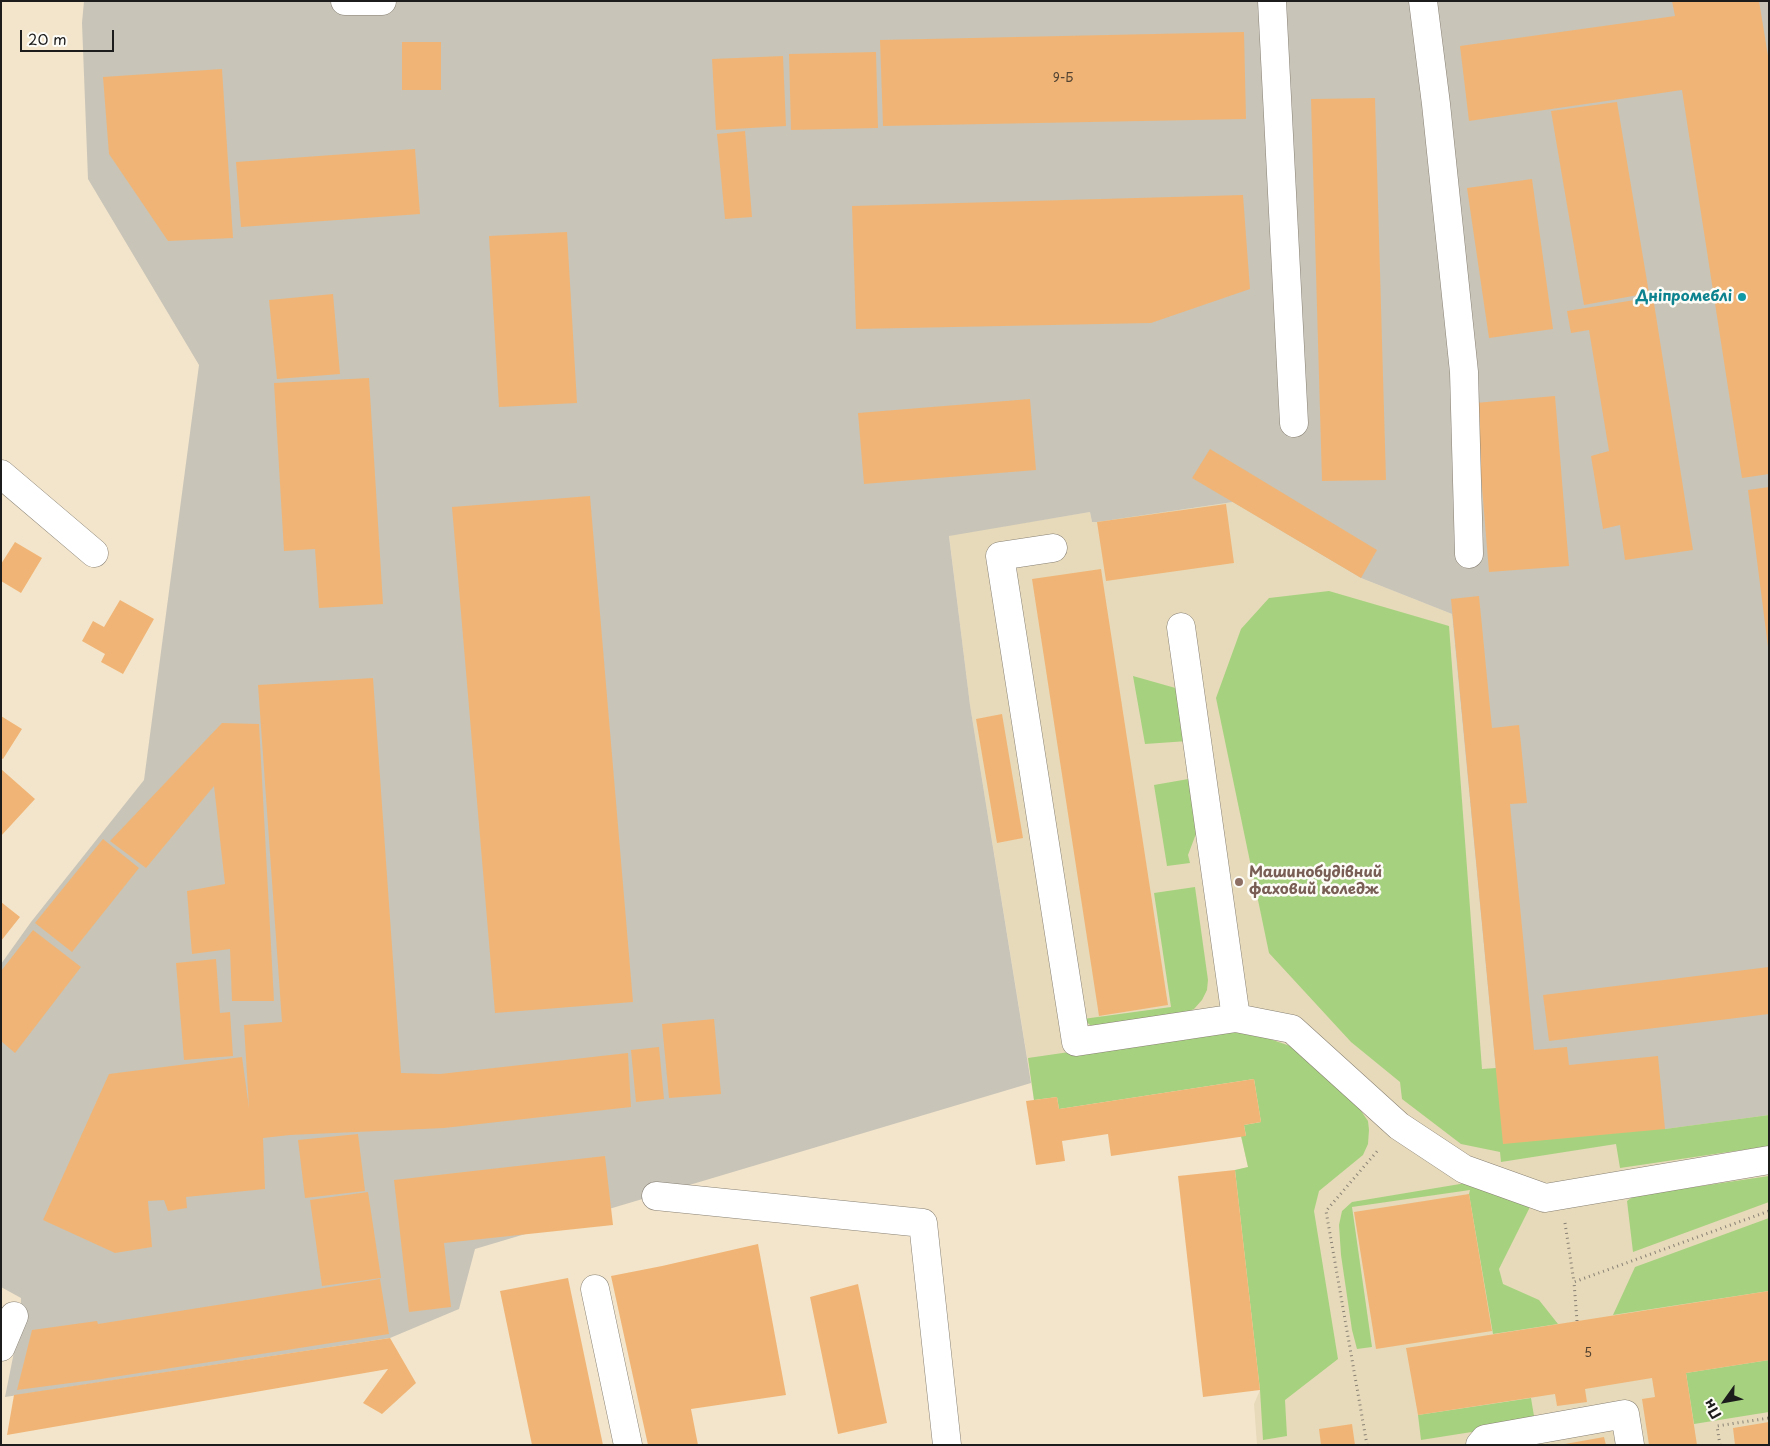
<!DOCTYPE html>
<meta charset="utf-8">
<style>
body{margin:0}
#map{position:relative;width:1770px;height:1446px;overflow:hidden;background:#f3e5cb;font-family:"Playpen Sans",sans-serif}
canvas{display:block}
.frame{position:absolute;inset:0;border:2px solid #1c1c1c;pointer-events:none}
.north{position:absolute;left:1700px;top:1376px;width:50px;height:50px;-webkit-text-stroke:4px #fdfcf7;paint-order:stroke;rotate:238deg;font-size:14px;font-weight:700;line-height:20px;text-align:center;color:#1c1c1c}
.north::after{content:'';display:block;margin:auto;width:18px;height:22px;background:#1c1c1c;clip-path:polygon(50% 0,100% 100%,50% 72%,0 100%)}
.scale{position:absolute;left:20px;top:30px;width:94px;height:22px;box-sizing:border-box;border:2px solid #1c1c1c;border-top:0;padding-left:6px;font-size:15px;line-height:18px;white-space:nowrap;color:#1c1c1c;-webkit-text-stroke:4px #fdfcf7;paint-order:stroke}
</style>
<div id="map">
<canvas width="1770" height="1446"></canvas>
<div class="frame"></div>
<div class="north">Пн</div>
<div class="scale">20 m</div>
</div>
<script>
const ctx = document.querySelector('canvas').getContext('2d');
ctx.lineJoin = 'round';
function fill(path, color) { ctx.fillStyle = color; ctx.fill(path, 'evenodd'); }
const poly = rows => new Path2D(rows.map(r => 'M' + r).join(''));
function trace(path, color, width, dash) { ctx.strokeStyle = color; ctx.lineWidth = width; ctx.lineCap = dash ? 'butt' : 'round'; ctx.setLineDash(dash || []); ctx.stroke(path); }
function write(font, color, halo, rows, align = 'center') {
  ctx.font = font + ' "Playpen Sans",sans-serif'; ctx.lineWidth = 5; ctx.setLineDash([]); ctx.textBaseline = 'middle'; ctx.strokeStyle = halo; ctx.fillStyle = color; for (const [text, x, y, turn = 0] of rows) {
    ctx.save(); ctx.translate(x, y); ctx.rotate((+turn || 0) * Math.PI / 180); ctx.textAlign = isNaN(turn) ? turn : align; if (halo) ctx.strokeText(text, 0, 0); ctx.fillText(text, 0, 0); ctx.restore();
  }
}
const built = poly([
 [1233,502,1361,578,1452,614,1503,1144,1769,1115,1769,1445,1257,1445,1254,1404,1260,1390,1235,1170,1248,1167,1241,1136,1246,1136,1244,1125,1261,1122,1254,1079,1059,1109,1057,1097,1034,1100,970,705,949,535,1090,512,1092,522]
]);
const industrial = poly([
 [84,1,1769,1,1769,1115,1665,1129,1503,1144,1452,614,1361,578,1233,502,1097,522,1092,522,1090,512,949,536,970,705,1031,1083,475,1249,459,1309,390,1338,5,1397,20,1322,21,1298,1,1287,1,964,31,922,144,780,199,365,88,179,82,23]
]);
const green = poly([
 [1329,591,1449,626,1482,1069,1496,1068,1665,1129,1769,1115,1769,1146,1620,1168,1616,1144,1501,1162,1500,1152,1461,1144,1402,1099,1400,1082,1351,1042,1269,953,1216,698,1241,629,1269,598],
 [1133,676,1179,689,1188,741,1145,744],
 [1194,778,1202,818,1188,855,1190,863,1167,866,1154,785],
 [1195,887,1208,980,1207,990,1202,1000,1194,1009,1183,1014,1096,1030,1083,1019,1171,1007,1154,893],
 [1225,1031,1258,1035,1302,1050,1359,1108,1368,1121,1369,1130,1368,1144,1363,1155,1319,1191,1314,1211,1338,1359,1285,1400,1287,1436,1263,1440,1260,1390,1235,1170,1248,1167,1241,1136,1246,1136,1244,1125,1261,1122,1254,1079,1059,1109,1057,1097,1034,1100,1028,1058,1207,1032],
 [1769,1176,1769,1202,1633,1252,1627,1201,1634,1196],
 [1466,1183,1533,1201,1499,1269,1503,1284,1539,1300,1558,1324,1493,1334,1469,1194,1470,1190,1352,1207,1372,1347,1357,1349,1352,1330,1341,1255,1339,1225,1342,1211,1352,1202],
 [1769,1218,1769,1291,1613,1315,1635,1267],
 [1769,1360,1769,1412,1694,1424,1686,1373],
 [1531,1398,1535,1422,1421,1440,1418,1415]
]);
const building = poly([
 [1672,1,1759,1,1769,62,1769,474,1742,478,1682,90,1469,121,1460,46,1675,16],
 [1244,32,1246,119,883,126,880,40],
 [402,42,441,42,441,90,402,90],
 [876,52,878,128,791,130,789,54],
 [783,56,786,126,716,130,712,59],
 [222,69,233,238,168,241,109,154,103,77],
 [1375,98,1386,480,1322,481,1311,99],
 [1617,102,1649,293,1584,305,1551,111],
 [745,131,752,217,725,219,717,134],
 [415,149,420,214,241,227,236,162],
 [1532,179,1553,329,1489,338,1467,188],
 [1243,195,1250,289,1151,323,856,329,852,206],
 [567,232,577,403,499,407,489,236],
 [333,294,340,374,277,379,269,300],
 [1653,297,1693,550,1625,560,1620,525,1603,529,1591,456,1609,451,1589,330,1571,333,1567,311],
 [369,378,383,604,319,608,315,549,284,551,274,383],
 [1555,396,1569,566,1489,572,1475,403],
 [1030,399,1036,470,864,484,858,413],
 [1210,449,1377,550,1361,578,1192,478],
 [1769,487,1769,647,1768,647,1748,490],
 [590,496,633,1002,495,1013,452,507],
 [1226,504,1234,563,1106,581,1097,522],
 [15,542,42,558,21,593,1,581,1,564],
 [1101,569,1168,1005,1099,1016,1032,579],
 [1479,596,1492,728,1519,725,1527,803,1510,804,1534,1050,1567,1047,1569,1065,1658,1056,1665,1129,1503,1144,1451,599],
 [120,600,154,619,123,674,101,662,105,654,82,641,93,621,104,627],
 [373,678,401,1073,440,1074,628,1053,631,1107,444,1128,290,1135,263,1138,265,1189,186,1197,187,1208,168,1211,164,1200,148,1201,152,1247,115,1253,43,1220,109,1074,242,1057,249,1108,244,1025,282,1022,258,685],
 [1002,714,1023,838,997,843,976,719],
 [1,716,22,729,3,759,1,758],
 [222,723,259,724,274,1001,232,1001,230,949,192,954,187,891,225,884,214,786,146,868,110,841],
 [1,769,35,799,1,836],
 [103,839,139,868,72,952,35,923],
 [1,902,20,917,1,941],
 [33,930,81,967,15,1053,1,1041,1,971],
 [216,959,220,1013,230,1012,233,1056,184,1060,176,963],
 [1769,967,1769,1014,1549,1041,1543,995],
 [714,1019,721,1094,669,1098,662,1024],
 [659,1047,664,1099,636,1102,631,1050],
 [1254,1079,1261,1122,1244,1125,1246,1136,1111,1156,1108,1134,1062,1141,1065,1161,1036,1165,1026,1101,1057,1097,1059,1109],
 [358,1134,365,1191,305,1198,298,1140],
 [605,1156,613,1225,444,1243,451,1307,409,1312,394,1180],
 [1235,1170,1260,1390,1203,1397,1178,1176],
 [368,1192,381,1278,322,1286,310,1200],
 [1469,1194,1492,1331,1376,1349,1354,1212],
 [758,1244,786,1395,691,1409,698,1445,648,1445,611,1276,662,1266],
 [568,1278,603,1445,532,1445,500,1291],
 [380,1279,389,1334,101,1379,17,1390,32,1330,97,1321,98,1324],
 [858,1284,887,1423,838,1434,810,1297],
 [1769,1291,1769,1360,1686,1373,1697,1445,1649,1445,1642,1399,1655,1397,1652,1378,1585,1389,1587,1402,1557,1406,1555,1394,1418,1415,1406,1348],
 [390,1338,416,1383,382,1414,363,1403,388,1369,7,1435,14,1395],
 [1769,1422,1769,1445,1735,1445,1733,1428],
 [1352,1424,1355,1445,1321,1445,1319,1429],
 [1604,1437,1606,1445,1566,1445,1565,1444]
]);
const path = poly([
 [1565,1223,1574,1282],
 [1577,1321,1574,1282,1769,1211],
 [1367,1445,1326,1211,1379,1149],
 [1720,1445,1717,1426,1769,1418]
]);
const minor = poly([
 [345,1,382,1],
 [1272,1,1294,423],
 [1423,1,1436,104,1464,372,1469,554],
 [1,474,94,553],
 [1053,548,1000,556,1076,1042,1236,1018],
 [1181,627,1236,1018,1292,1029,1399,1126,1464,1169,1545,1198,1769,1160],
 [656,1196,923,1223,947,1445],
 [595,1289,628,1445],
 [1,1347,14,1316],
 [1480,1445,1485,1439,1625,1414,1630,1445]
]);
const markers = [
 [1742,297,5,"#0f9aa8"],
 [1239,882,5,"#8d6e63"]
];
const numberNames = [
 ["9-Б",1063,79],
 ["5",1588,1354]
];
const cultureNames = [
 ["Дніпромеблі",1732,297]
];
const educationNames = [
 ["Машинобудівний",1249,873],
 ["фаховий коледж",1249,890]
];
fill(built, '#e7daba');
fill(industrial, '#c8c4b8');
fill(green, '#a6d27f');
fill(building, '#f0b576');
trace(minor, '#888074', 29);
trace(path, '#888074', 3, [1, 4]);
trace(minor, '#fff', 28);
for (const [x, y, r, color] of markers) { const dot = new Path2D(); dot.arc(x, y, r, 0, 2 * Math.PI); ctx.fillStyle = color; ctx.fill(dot); trace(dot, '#fdfcf7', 2); }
write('12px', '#514232', null, numberNames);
write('bold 15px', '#0d838f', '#fdfcf7', cultureNames, 'right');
write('bold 15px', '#785e54', '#fdfcf7', educationNames, 'left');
</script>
